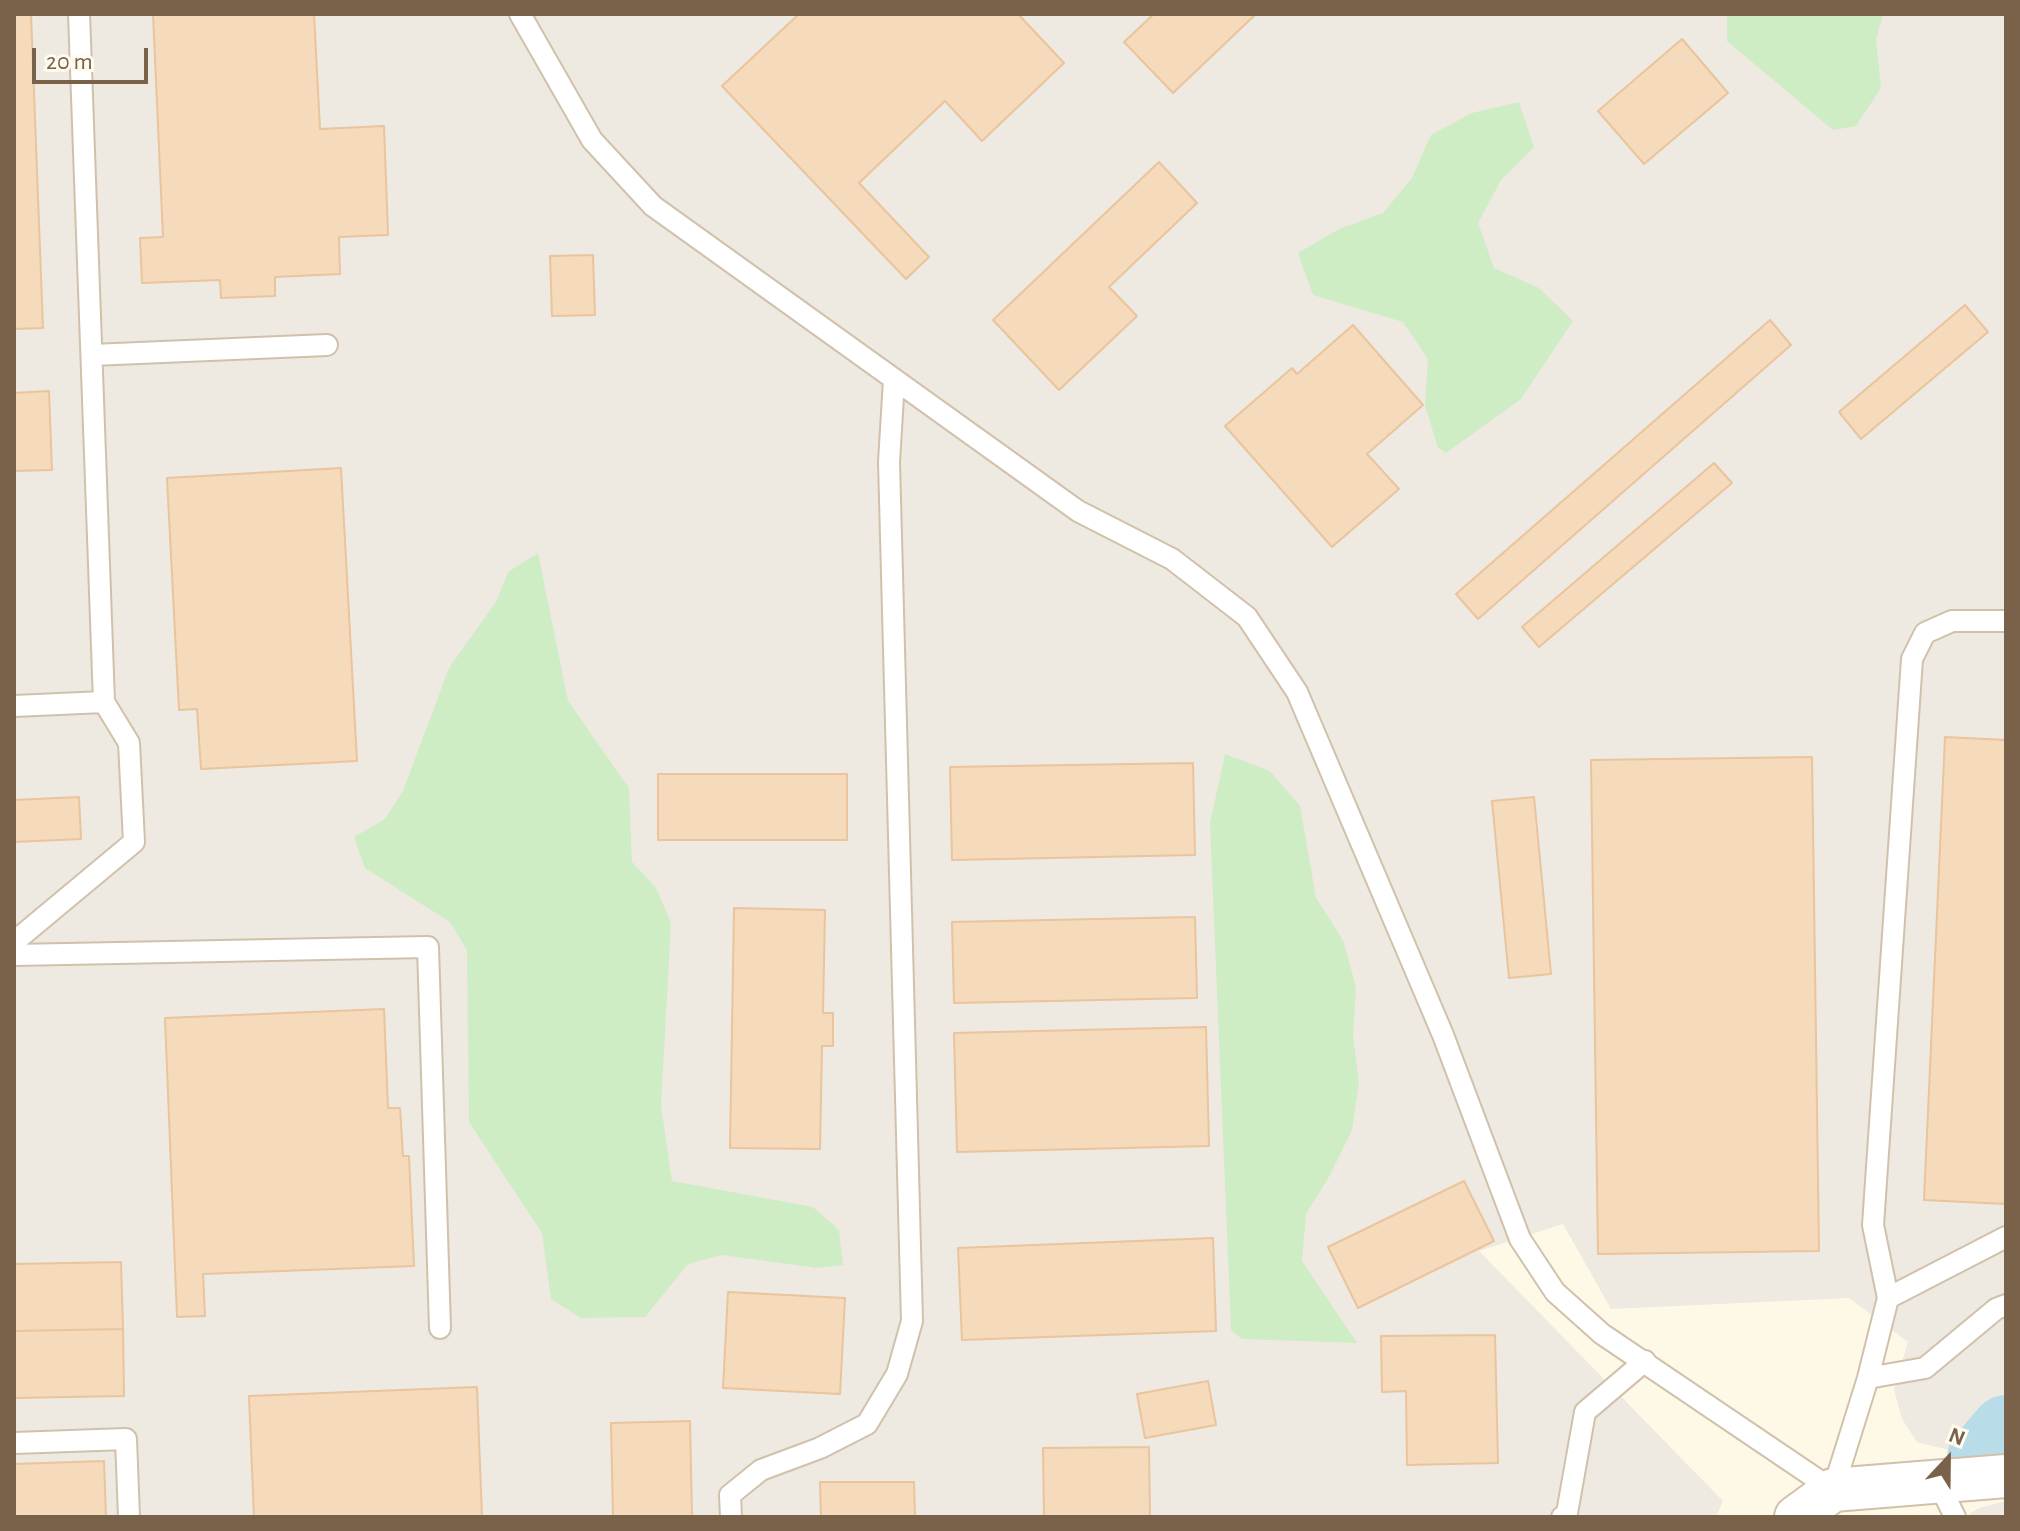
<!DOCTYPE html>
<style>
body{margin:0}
#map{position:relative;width:2020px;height:1531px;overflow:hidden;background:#fef8e7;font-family:"Alegreya Sans",sans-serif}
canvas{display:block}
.frame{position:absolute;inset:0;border:16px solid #7a6149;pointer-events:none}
.north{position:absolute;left:1908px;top:1419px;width:80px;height:80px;-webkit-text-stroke:6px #fffbef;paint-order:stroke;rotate:22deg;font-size:22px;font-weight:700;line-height:32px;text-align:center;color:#7a6149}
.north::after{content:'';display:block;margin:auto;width:28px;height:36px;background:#7a6149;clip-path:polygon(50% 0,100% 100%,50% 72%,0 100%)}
.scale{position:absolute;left:32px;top:48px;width:116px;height:36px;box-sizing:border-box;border:4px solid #7a6149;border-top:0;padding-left:10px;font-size:24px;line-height:28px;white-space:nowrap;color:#7a6149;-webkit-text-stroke:6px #fffbef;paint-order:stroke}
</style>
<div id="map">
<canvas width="2020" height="1531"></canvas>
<div class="frame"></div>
<div class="north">N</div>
<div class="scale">20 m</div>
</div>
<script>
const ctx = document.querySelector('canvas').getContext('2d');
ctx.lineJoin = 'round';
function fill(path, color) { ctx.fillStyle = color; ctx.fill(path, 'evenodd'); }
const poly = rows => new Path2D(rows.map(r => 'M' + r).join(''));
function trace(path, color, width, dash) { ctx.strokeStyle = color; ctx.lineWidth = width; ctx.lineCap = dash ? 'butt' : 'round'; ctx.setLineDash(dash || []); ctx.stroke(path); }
const industrial = poly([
 [14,14,2006,14,2006,1430,1982,1458,1917,1442,1902,1419,1894,1390,1908,1342,1849,1298,1611,1309,1563,1224,1479,1251,1723,1501,1716,1517,14,1517],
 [2006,1501,2006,1517,1965,1517,1979,1508]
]);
const green = poly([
 [1727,14,1883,14,1876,40,1881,88,1856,126,1833,130,1727,41],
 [1519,102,1534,147,1501,180,1478,223,1494,268,1539,288,1573,321,1521,399,1446,453,1438,448,1425,405,1428,359,1403,322,1313,295,1298,253,1339,229,1383,213,1412,178,1431,135,1472,113],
 [538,553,568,701,629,788,632,862,656,888,671,923,661,1105,672,1181,813,1207,839,1230,843,1265,817,1268,722,1255,688,1264,645,1317,581,1318,551,1299,542,1233,469,1122,467,950,450,922,365,868,354,837,385,819,403,791,449,668,496,602,508,572],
 [1225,754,1270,771,1300,806,1316,898,1343,940,1356,987,1353,1035,1359,1083,1352,1130,1330,1175,1306,1214,1302,1261,1357,1343,1242,1339,1231,1330,1210,823],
 [2006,1398,2006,1445,1982,1458]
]);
const river = poly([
 [1982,1458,2006,1430]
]);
const building = poly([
 [14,14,31,14,43,328,14,329,14,14],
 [153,14,314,14,320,129,384,126,388,235,339,237,340,274,275,277,275,296,221,298,220,280,142,283,140,238,163,237,153,14],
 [799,14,1018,14,1064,63,982,141,945,101,859,183,929,257,906,279,722,86,799,14],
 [1154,14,1256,14,1173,93,1124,42,1154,14],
 [1682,39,1728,93,1644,164,1598,111,1682,39],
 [1159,162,1197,203,1109,287,1137,316,1059,390,993,320,1159,162],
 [593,255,595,315,552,316,550,256,593,255],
 [1965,305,1988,332,1861,439,1839,412,1965,305],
 [1770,320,1791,345,1478,619,1456,594,1770,320],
 [1353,325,1423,405,1367,454,1399,489,1332,547,1225,426,1292,368,1297,374,1353,325],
 [49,391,52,470,14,471,14,393,49,391],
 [1714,463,1732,483,1539,647,1522,627,1714,463],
 [341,468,357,761,201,769,197,709,179,710,167,478,341,468],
 [1945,737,2006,740,2006,1204,1924,1200,1945,737],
 [1812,757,1819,1251,1598,1254,1591,760,1812,757],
 [1193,763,1195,855,952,860,950,767,1193,763],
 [658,774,847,774,847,840,658,840,658,774],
 [79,797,81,839,14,842,14,800,79,797],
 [1534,797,1551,974,1509,978,1492,801,1534,797],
 [734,908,825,910,823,1013,833,1013,833,1046,822,1046,820,1149,730,1148,734,908],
 [1195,917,1197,998,954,1003,952,922,1195,917],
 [384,1009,388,1108,400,1108,403,1156,409,1156,414,1266,203,1274,205,1316,177,1317,165,1018,384,1009],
 [1206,1027,1209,1146,957,1152,954,1033,1206,1027],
 [1464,1181,1494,1241,1358,1308,1328,1247,1464,1181],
 [1213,1238,1216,1331,962,1340,958,1248,1213,1238],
 [121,1262,123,1329,14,1331,14,1264,121,1262],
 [728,1292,845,1298,840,1394,723,1388,728,1292],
 [123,1329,124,1396,14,1398,14,1331,123,1329],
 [1495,1335,1498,1463,1407,1465,1406,1391,1382,1392,1381,1336,1495,1335],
 [1208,1381,1216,1425,1145,1438,1137,1394,1208,1381],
 [477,1387,482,1517,254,1517,249,1396,477,1387],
 [690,1421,692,1517,613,1517,611,1423,690,1421],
 [1149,1447,1150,1517,1044,1517,1043,1448,1149,1447],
 [104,1461,106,1517,14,1517,14,1464,104,1461],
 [820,1482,914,1482,915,1517,821,1517,820,1482]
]);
const service = poly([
 [520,14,592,140,653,206,1078,511,1172,559,1247,617,1297,692,1443,1035,1520,1239,1555,1292,1602,1334,1833,1490,1868,1378,1888,1298,2006,1237],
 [92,355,327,345],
 [14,706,104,702,79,14],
 [14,942,134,842,129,743,104,702],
 [14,955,428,947,440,1328],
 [1888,1298,1873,1225,1912,659,1925,633,1952,621,2006,621],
 [1868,1378,1925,1368,1996,1309,2006,1305],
 [14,1443,126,1439,129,1517],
 [1938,1482,1955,1517],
 [731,1517,730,1495,761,1470,820,1448,867,1424,897,1374,912,1321,889,462,894,380],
 [1562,1517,1567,1513,1585,1412,1645,1361]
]);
const minor = poly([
 [1796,1517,1833,1490,2006,1476]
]);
fill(industrial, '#eee9e1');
fill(green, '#cfedc4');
trace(river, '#b9dce9', 70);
fill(building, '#f5dbbc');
trace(building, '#e9c49c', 2);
trace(service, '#d1c1ab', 24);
trace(minor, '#d1c1ab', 46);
trace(service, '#fff', 20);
trace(minor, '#fff', 42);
</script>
